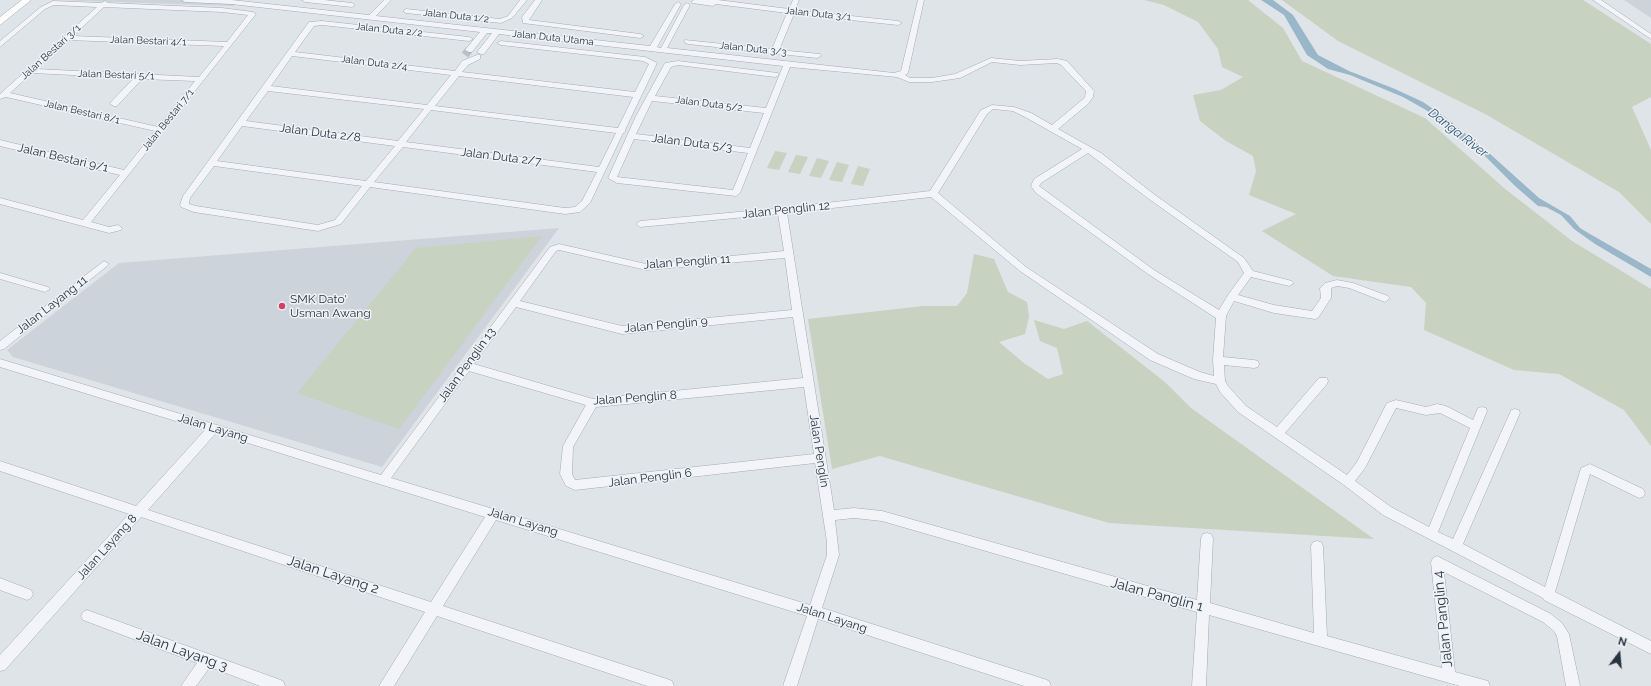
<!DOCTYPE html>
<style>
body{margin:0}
#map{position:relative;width:1651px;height:686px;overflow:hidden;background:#dfe4e8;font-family:Raleway,sans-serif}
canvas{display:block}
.north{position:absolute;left:1599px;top:634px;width:40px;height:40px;-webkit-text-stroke:3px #eef2f6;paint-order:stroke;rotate:16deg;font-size:11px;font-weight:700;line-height:16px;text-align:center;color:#28333f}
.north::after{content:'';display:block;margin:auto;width:14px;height:18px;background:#28333f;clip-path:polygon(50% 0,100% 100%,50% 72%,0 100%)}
</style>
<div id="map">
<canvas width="1651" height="686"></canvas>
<div class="north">N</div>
</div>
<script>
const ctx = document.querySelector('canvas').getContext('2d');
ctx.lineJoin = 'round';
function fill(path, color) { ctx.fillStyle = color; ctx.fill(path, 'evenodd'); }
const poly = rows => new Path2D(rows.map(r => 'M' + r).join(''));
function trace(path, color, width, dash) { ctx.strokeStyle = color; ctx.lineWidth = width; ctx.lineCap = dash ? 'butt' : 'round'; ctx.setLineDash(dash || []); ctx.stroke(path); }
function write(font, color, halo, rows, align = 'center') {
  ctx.font = font + ' Raleway,sans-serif'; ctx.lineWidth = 3; ctx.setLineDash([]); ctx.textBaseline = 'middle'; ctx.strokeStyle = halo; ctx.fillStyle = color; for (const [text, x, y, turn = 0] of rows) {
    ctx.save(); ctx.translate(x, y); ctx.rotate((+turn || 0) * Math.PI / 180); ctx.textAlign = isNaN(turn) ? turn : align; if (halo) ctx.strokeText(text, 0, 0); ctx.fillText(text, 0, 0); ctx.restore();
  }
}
const built = poly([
 [55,0,239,0,234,6],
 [1624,0,1651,0,1651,18],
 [559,228,382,467,13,357,7,350,119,263]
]);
const green = poly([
 [1144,0,1248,0,1283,28,1302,61,1425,118,1504,188,1572,241,1651,289,1651,446,1624,410,1559,374,1514,370,1424,330,1426,303,1411,287,1333,276,1262,231,1296,214,1249,195,1256,171,1253,156,1226,141,1200,121,1193,95,1221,90,1243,77,1222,67,1218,49,1198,22,1164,5],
 [1282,0,1583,0,1651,44,1651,97,1632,107,1651,150,1651,224,1619,192,1487,115,1338,41],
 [775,151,787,153,779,170,767,168],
 [796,155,808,157,800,174,788,172],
 [817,158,829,161,821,178,809,176],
 [837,162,849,165,842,182,829,180],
 [858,166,870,169,863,186,851,184],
 [542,236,399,429,297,393,416,248],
 [974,254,994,259,1008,292,1027,302,1029,317,1025,334,999,342,1025,364,1048,379,1063,374,1057,348,1040,341,1034,320,1064,329,1087,321,1165,382,1191,408,1374,539,1109,523,880,456,832,469,808,319,923,306,957,306,967,293]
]);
const water = poly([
 [1261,0,1273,0,1293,15,1318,55,1349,71,1395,89,1423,102,1445,117,1489,153,1539,198,1570,216,1580,228,1590,234,1651,269,1651,277,1595,244,1574,229,1561,215,1546,207,1538,206,1514,185,1480,151,1474,150,1462,141,1448,127,1426,110,1403,97,1350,75,1328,69,1307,55,1284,15]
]);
const minorTunnel = poly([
 [465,55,469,50]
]);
const minor = poly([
 [182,0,232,0,369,15,384,0,391,0,376,16,650,46,675,4,678,2,681,4,657,47,661,48,684,5,687,3,690,5,667,48,894,73,901,71,918,0,924,0,908,73,905,75,910,78,932,78,955,74,991,58,1020,61,1058,59,1067,61,1094,91,1093,97,1088,104,1058,129,1101,153,1155,195,1244,258,1253,271,1292,281,1294,283,1289,286,1251,277,1238,295,1274,305,1312,311,1321,298,1320,288,1325,283,1337,280,1353,283,1388,296,1390,298,1385,302,1349,288,1337,286,1331,288,1331,298,1318,318,1315,319,1274,313,1234,301,1226,316,1223,357,1254,360,1258,361,1259,364,1258,367,1254,368,1224,365,1225,381,1228,386,1246,406,1277,427,1319,378,1327,378,1328,381,1327,384,1285,433,1347,475,1357,462,1387,403,1396,400,1426,407,1437,404,1446,406,1473,420,1478,408,1482,407,1486,408,1487,411,1438,532,1453,539,1510,413,1511,410,1515,409,1519,410,1520,413,1463,544,1545,587,1581,468,1590,464,1643,489,1645,493,1643,497,1639,498,1590,474,1555,592,1651,641,1651,654,1544,600,1543,598,1383,515,1344,485,1238,412,1220,392,1216,384,1194,379,1150,360,1020,271,931,197,787,213,834,510,854,508,882,511,1197,600,1201,538,1203,534,1207,533,1211,534,1213,538,1210,603,1314,633,1311,546,1313,542,1317,541,1321,542,1323,546,1327,636,1442,668,1431,562,1433,558,1437,556,1551,614,1562,623,1569,634,1580,686,1566,686,1557,636,1554,631,1543,622,1444,572,1455,672,1488,681,1490,686,1460,686,1209,615,1206,686,1192,686,1197,612,882,521,854,518,835,520,839,555,822,608,1044,679,1049,681,1051,686,1024,686,818,619,797,686,783,686,807,616,496,520,443,606,667,679,672,681,674,686,647,686,437,616,394,686,379,686,425,612,141,517,5,670,0,671,0,655,129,514,0,471,0,461,136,506,205,430,0,367,0,359,381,475,550,247,559,244,646,264,784,251,778,214,640,227,636,224,640,221,782,208,930,191,981,110,992,105,1014,107,1031,113,1052,125,1082,100,1085,97,1086,91,1061,65,1057,63,1020,65,992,62,960,78,932,82,909,82,897,77,790,67,740,193,736,196,617,183,608,178,636,116,665,63,678,61,778,73,779,75,775,77,678,65,671,67,655,96,766,108,783,66,499,34,484,54,481,54,477,52,492,33,487,33,472,52,469,52,465,50,480,32,231,4,185,2,182,0],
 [652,101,764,113,750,148,636,134,652,101],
 [993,109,1013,111,1025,117,1082,149,1034,179,1031,186,1036,193,1148,274,1216,318,1213,360,1214,376,1200,372,1158,354,1026,267,938,193,987,114,993,109],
 [634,139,748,153,733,190,617,177,634,139],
 [1088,153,1149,199,1238,262,1244,273,1228,295,1219,310,1154,270,1039,186,1041,183,1088,153],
 [559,250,646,270,785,258,792,310,622,326,520,301,556,251,559,250],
 [516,307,622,334,793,317,803,378,593,399,474,364,516,307],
 [469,371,586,405,563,446,560,474,566,486,575,490,815,463,827,542,827,555,810,605,391,478,469,371],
 [804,387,814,454,575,480,572,474,573,447,596,407,804,387],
 [1396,408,1426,415,1440,413,1470,428,1429,527,1391,507,1355,481,1365,468,1396,408],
 [216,433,485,517,431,602,148,510,216,433],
 [302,0,324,0,352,3,355,5,352,7,305,2,302,0],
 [520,0,527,0,512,18,501,23,406,13,403,11,406,9,500,19,508,16,520,0],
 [535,0,542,0,529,20,640,34,644,36,640,38,523,23,522,17,535,0],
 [694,0,718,0,789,9,793,0,799,0,795,10,898,21,902,23,898,25,794,14,779,50,820,54,821,56,817,58,688,44,684,42,685,40,772,49,787,13,716,4,713,6,692,3,691,2,694,0],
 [1593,0,1601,0,1651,34,1651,39,1593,0],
 [53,1,101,3,105,1,108,3,222,8,253,12,256,14,91,222,109,227,118,225,122,228,121,230,109,233,0,204,0,198,83,220,120,175,0,146,0,140,124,170,155,131,6,97,0,99,0,94,97,7,54,5,45,9,0,47,0,41,41,7,53,1],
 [104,7,222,12,248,15,227,42,73,36,104,7],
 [68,40,224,46,199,77,36,69,68,40],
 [32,73,134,78,111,102,110,104,114,106,117,106,142,79,195,81,158,127,10,93,32,73],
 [322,21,469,37,473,39,469,41,322,25,314,26,295,52,455,71,462,61,477,55,480,55,480,59,468,65,462,72,635,92,649,64,643,61,501,45,497,43,501,41,645,57,657,63,625,130,626,131,623,133,590,203,580,212,565,214,370,187,341,224,318,231,194,212,181,207,180,205,183,196,309,22,322,21],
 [292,56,451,75,427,105,271,86,292,56],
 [459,76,633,97,618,128,435,106,459,76],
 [268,91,424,109,398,141,246,121,268,91],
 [431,110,616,133,599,167,406,142,431,110],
 [242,126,395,146,366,181,217,161,242,126],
 [403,147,597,172,582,201,575,207,565,208,374,182,403,147],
 [214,166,362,186,335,220,318,225,196,206,189,204,190,198,214,166],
 [104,261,109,264,107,266,4,349,0,350,0,341,104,261],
 [0,273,48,287,50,289,45,292,0,279,0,273],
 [0,578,31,590,33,594,31,598,27,600,0,590,0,578],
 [87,610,278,679,283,681,285,686,260,686,210,667,196,686,181,686,197,663,83,620,81,616,83,612,87,610]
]);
const major = poly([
 [22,0,31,0,0,25,0,17,22,0]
]);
const markers = [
 [282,306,4,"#ce4368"]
];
const farStreetnames = [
 ["Jalan Duta 3/1",818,14,6],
 ["Jalan Duta 1/2",456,16,6],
 ["Jalan Duta 2/2",389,30,6],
 ["Jalan Duta Utama",553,38,6],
 ["Jalan Bestari 4/1",148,41,2],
 ["Jalan Duta 3/3",753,49,6],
 ["Jalan Bestari 3/1",51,52,-42],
 ["Jalan Duta 2/4",374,63,7],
 ["Jalan Bestari 5/1",116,75,2],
 ["Jalan Duta 5/2",709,104,7],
 ["Jalan Bestari 8/1",82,112,13],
 ["Jalan Bestari 7/1",168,120,-51]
];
const streetNames = [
 ["Jalan Duta 2/8",320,133,7],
 ["Jalan Duta 5/3",692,143,7],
 ["Jalan Duta 2/7",501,157,7],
 ["Jalan Bestari 9/1",63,158,13],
 ["Jalan Penglin 12",786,210,-6],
 ["Jalan Penglin 11",687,262,-4],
 ["Jalan Layang 11",52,305,-38],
 ["Jalan Penglin 9",666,325,-5],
 ["Jalan Penglin 13",467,365,-54],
 ["Jalan Penglin 8",635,398,-4],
 ["Jalan Layang",213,428,17],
 ["Jalan Penglin",819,451,81],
 ["Jalan Penglin 6",650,478,-7],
 ["Jalan Layang",523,522,17],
 ["Jalan Layang 8",107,547,-48],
 ["Jalan Layang",832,618,18]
];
const poiNames = [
 ["SMK Dato'",290,299],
 ["Usman Awang",290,313]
];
const waterNames = [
 ["Danga River",1458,133,38]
];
const nearStreetnames = [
 ["Jalan Layang 2",333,575,18],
 ["Jalan Panglin 1",1157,595,15],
 ["Jalan Panglin 4",1443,619,-96],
 ["Jalan Layang 3",182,651,20]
];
fill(built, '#cdd3da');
fill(green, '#c7d2c0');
fill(water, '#9ab6c9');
trace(minorTunnel, '#bac1c6', 8, [8, 4]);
trace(minor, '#a4abb2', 1);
trace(major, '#9eaab4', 1);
fill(minor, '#f2f4f7');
fill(major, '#fff');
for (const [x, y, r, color] of markers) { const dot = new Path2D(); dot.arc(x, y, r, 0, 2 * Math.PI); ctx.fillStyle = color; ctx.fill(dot); trace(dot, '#eef2f6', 1.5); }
write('10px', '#28333f', '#eef2f6', farStreetnames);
write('12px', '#28333f', '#eef2f6', streetNames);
write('12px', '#28333f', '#eef2f6', poiNames, 'left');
write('italic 13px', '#325773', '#eef2f6', waterNames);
write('14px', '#28333f', '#eef2f6', nearStreetnames);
</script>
